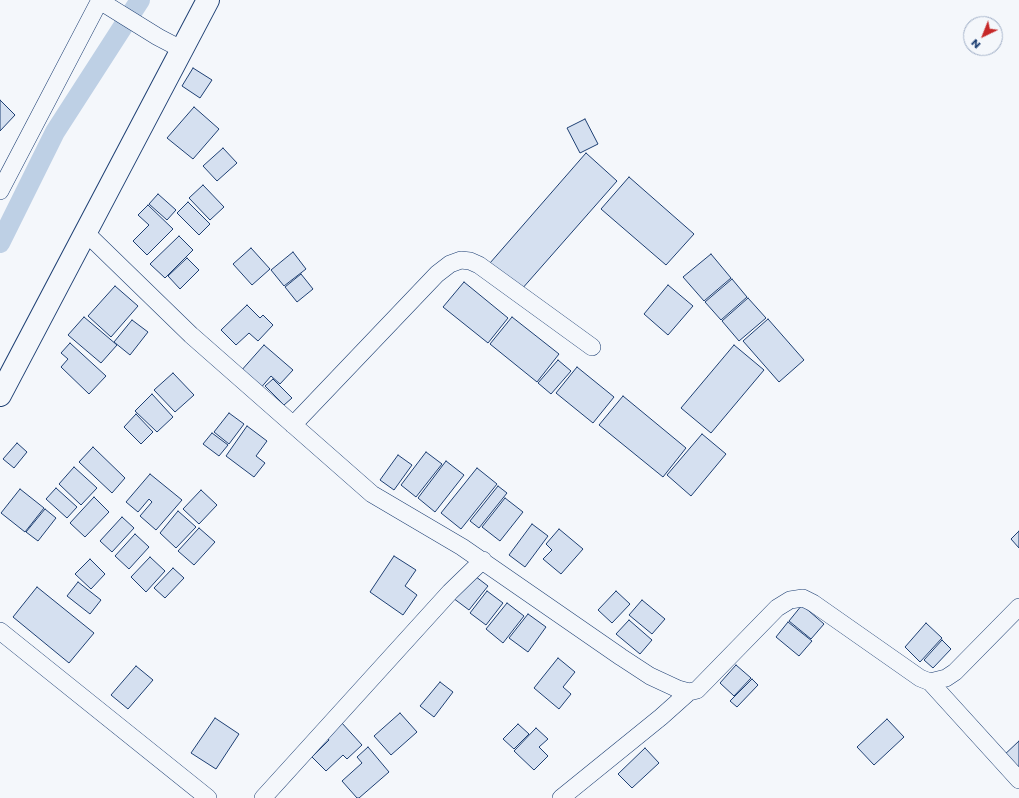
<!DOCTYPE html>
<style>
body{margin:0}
#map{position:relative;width:1019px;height:798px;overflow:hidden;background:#f4f7fb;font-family:Poppins,sans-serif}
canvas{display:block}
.north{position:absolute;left:963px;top:16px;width:40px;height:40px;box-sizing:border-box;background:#f4f7fb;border:1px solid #9eadc5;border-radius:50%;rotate:223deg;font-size:11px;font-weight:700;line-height:16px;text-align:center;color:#1d3f73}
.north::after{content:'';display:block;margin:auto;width:14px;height:18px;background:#c62828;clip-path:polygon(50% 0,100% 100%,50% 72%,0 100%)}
</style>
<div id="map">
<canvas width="1019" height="798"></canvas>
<div class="north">N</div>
</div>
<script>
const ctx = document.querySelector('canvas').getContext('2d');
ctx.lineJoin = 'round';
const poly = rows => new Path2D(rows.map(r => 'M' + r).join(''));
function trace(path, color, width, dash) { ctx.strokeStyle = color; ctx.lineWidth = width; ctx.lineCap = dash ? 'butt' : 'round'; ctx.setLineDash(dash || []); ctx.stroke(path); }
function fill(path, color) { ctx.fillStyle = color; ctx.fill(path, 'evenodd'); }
const canal = poly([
 [0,243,55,132,140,0]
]);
const building = poly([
 [193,68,212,80,200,98,182,86,193,68],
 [0,100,15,115,0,131,0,100],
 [194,107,219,129,193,159,167,138,194,107],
 [585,119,598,144,580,153,567,128,585,119],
 [223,148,237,163,217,181,203,166,223,148],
 [586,153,617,181,521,290,490,263,586,153],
 [629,177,694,234,666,265,601,209,629,177],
 [203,185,224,207,210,220,189,198,203,185],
 [158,194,176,210,167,220,149,204,158,194],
 [188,202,210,224,199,235,177,213,188,202],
 [148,205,173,229,147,255,133,241,149,225,138,215,148,205],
 [179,236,193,250,165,278,150,264,179,236],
 [251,248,270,269,252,285,233,264,251,248],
 [293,252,306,269,284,286,271,270,293,252],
 [711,254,731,278,704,301,683,277,711,254],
 [187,258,199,270,180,289,168,276,187,258],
 [301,274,313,289,297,302,285,287,301,274],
 [732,279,747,297,721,320,705,302,732,279],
 [464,282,508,318,488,343,443,307,464,282],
 [668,285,693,306,668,335,644,314,668,285],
 [115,286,138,306,111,337,88,316,115,286],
 [748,298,766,318,739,341,722,321,748,298],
 [247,305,260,318,263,315,273,325,258,341,249,333,236,345,221,330,247,305],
 [84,317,117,345,101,363,68,335,84,317],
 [512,317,559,354,537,382,490,344,512,317],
 [768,319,804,360,779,382,743,341,768,319],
 [132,320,148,332,130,355,114,342,132,320],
 [70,343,106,376,89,394,61,367,68,359,61,353,70,343],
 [264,345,293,370,280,384,271,376,259,390,240,372,264,345],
 [734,345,764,370,711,433,681,408,734,345],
 [558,360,571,371,551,394,538,383,558,360],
 [577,367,614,397,593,423,556,393,577,367],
 [173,373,194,395,175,412,154,390,173,373],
 [273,379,292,398,284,405,265,386,273,379],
 [152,394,173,417,157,432,135,411,152,394],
 [623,396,686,448,663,477,599,425,623,396],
 [229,413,244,424,229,444,214,432,229,413],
 [136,414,153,432,141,444,124,427,136,414],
 [247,426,267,441,256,456,265,463,254,477,226,456,247,426],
 [212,433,228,445,219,456,203,444,212,433],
 [702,434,726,454,691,496,667,475,702,434],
 [17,443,27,452,14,468,3,459,17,443],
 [93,447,125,478,112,493,79,462,93,447],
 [426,452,442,464,416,497,401,485,426,452],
 [398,455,412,465,394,490,380,480,398,455],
 [446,461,464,475,435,512,418,498,446,461],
 [74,467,97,488,81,505,59,484,74,467],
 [477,468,497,484,461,529,441,513,477,468],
 [150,474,182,500,156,530,140,516,152,502,149,499,138,512,126,502,150,474],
 [498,486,507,493,479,528,470,521,498,486],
 [56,488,77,507,67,518,46,499,56,488],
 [20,489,44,508,25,532,1,513,20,489],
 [201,490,217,505,199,524,183,509,201,490],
 [94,497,109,512,85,537,70,523,94,497],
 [505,498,523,512,500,541,482,527,505,498],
 [45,509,56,518,38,541,26,532,45,509],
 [178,511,196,527,176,548,160,533,178,511],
 [122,517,134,528,112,552,100,541,122,517],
 [532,524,548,536,525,567,509,555,532,524],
 [199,528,215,542,194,565,178,551,199,528],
 [559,529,583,549,561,574,543,559,552,550,546,544,559,529],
 [1019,531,1019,548,1011,539,1019,531],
 [135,534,149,547,129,569,115,556,135,534],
 [394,556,416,570,405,586,417,595,403,615,370,592,394,556],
 [150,557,165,571,146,592,131,577,150,557],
 [90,559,105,574,91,589,75,574,90,559],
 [173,568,184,578,165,598,154,588,173,568],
 [471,573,488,586,469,610,453,598,471,573],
 [78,582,101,600,90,614,67,596,78,582],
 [37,587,94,633,69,663,13,617,37,587],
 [487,591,503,603,486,625,470,613,487,591],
 [616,591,630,604,612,623,598,610,616,591],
 [642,600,665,619,652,634,629,615,642,600],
 [507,603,524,616,503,643,486,629,507,603],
 [802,605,824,624,811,639,789,621,802,605],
 [528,614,546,627,528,652,509,638,528,614],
 [629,620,652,640,640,654,616,634,629,620],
 [788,622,812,641,799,656,776,637,788,622],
 [926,623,942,638,920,662,905,647,926,623],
 [942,640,951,649,933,668,924,660,942,640],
 [558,658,575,672,563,687,571,694,559,709,534,688,558,658],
 [736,665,751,678,734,696,720,683,736,665],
 [136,666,153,680,128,709,111,695,136,666],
 [752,679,758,685,737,707,730,701,752,679],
 [440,682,453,692,434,717,420,706,440,682],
 [400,713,417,732,391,755,374,736,400,713],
 [215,718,239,734,216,769,191,753,215,718],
 [887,719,904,737,874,765,857,747,887,719],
 [341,722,362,745,347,759,343,755,326,771,312,757,329,740,326,736,341,722],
 [518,724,529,734,514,749,503,739,518,724],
 [536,728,548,739,539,747,548,756,534,770,514,751,536,728],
 [1019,741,1019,772,1002,757,1019,741],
 [368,747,389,772,359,798,357,798,342,781,362,763,357,757,368,747],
 [645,748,659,763,632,788,618,774,645,748]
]);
const minor = poly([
 [100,1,158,37,181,49],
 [0,191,100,0],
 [85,232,191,335,372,494,462,547,621,657,650,676,678,689,689,692,697,690,777,608,790,600,803,598,813,603,920,678,930,682,946,678,955,672,1019,607],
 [293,425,437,274,450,264,461,260,470,261,479,265,592,347],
 [0,631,208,798],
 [930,682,1019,780],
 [263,798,450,592,483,560],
 [561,798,661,717,689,692]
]);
const primary = poly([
 [0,395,208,0]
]);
trace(canal, '#bed0e5', 20);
fill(building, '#d5e0f0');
trace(building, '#1d3f73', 1);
trace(minor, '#1d3f73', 18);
trace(primary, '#1d3f73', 24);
trace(minor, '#f4f7fb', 17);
trace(primary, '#f4f7fb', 22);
</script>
